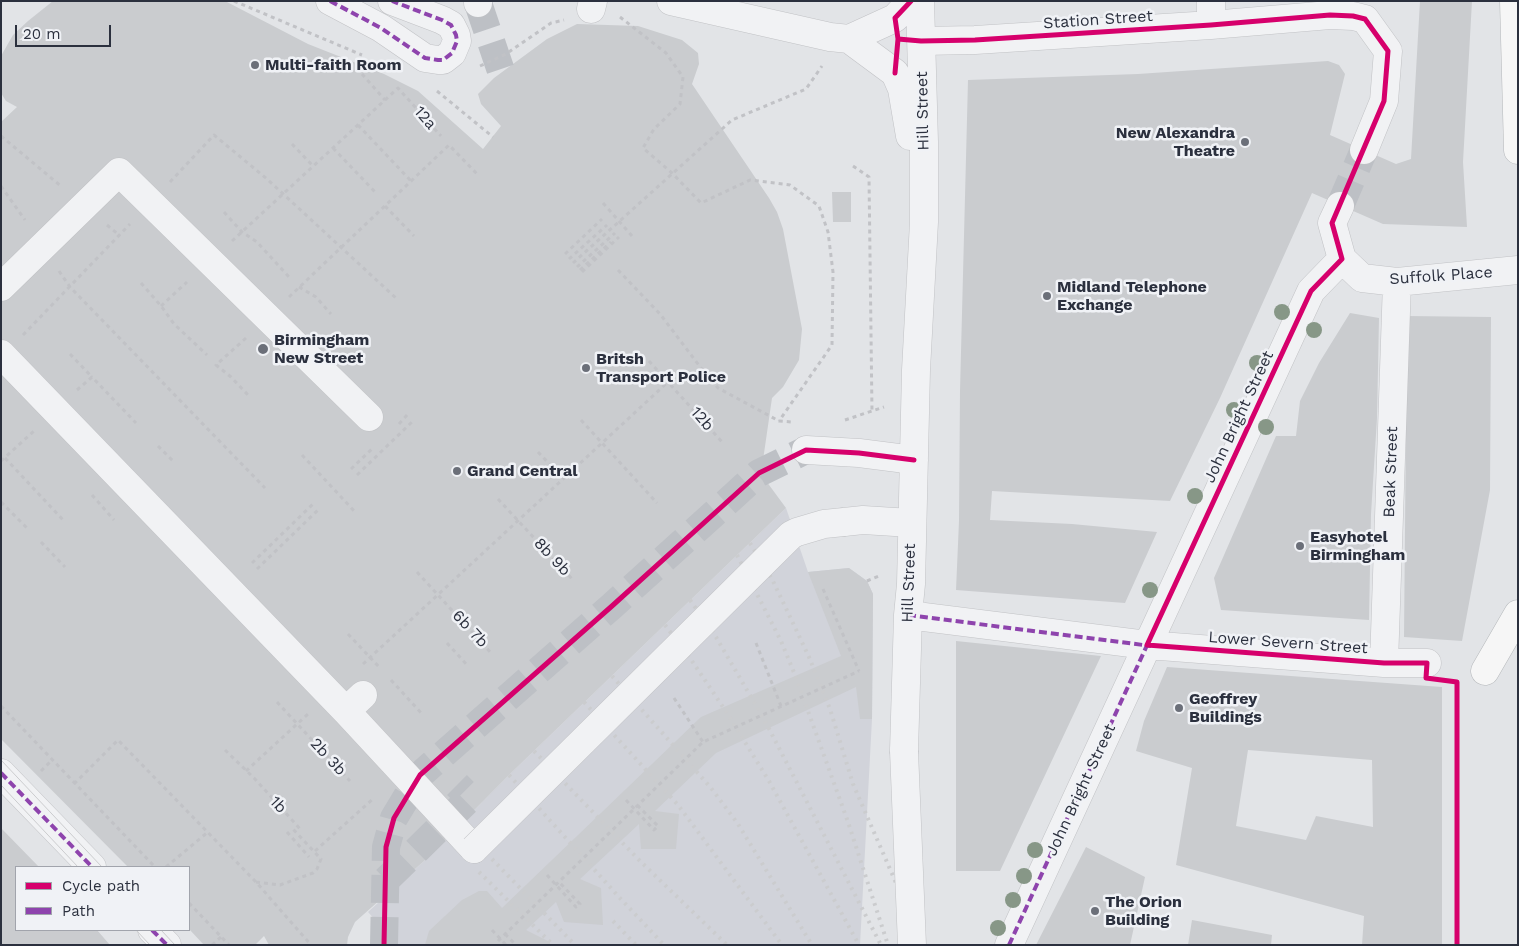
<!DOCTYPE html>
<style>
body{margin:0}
#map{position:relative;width:1519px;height:946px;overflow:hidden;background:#e2e4e7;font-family:"Work Sans",sans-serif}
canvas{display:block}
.frame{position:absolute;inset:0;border:2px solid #2b303e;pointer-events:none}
.legend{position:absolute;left:15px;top:866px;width:175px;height:65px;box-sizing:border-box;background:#f0f2f6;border:1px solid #a1a4ac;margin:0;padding:6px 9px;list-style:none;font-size:15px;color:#2b303e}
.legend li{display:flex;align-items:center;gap:10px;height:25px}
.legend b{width:25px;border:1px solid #a1a4ac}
.scale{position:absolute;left:15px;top:25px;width:96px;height:22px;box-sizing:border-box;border:2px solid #2b303e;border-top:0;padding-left:6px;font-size:15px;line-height:18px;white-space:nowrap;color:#2b303e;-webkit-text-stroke:4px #f0f2f6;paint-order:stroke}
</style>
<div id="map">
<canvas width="1519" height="946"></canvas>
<div class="frame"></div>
<ul class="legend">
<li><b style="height:6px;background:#d6006c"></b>Cycle path</li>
<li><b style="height:6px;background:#8e44ad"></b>Path</li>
</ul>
<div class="scale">20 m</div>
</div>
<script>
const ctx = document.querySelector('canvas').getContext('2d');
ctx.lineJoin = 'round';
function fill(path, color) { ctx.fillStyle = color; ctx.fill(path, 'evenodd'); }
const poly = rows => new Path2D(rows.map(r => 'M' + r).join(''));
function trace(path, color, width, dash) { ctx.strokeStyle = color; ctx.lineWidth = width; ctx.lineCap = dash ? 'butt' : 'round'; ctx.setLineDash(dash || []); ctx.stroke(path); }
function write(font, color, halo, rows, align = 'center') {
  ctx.font = font + ' "Work Sans",sans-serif'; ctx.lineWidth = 5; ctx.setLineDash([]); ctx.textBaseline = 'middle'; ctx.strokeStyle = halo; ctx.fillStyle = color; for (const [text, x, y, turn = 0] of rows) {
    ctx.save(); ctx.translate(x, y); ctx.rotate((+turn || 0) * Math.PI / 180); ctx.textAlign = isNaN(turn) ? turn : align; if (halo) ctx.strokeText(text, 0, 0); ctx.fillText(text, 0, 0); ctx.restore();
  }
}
const built = poly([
 [786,508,808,572,849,568,867,581,873,594,872,719,860,945,398,945,368,912,423,862,509,775]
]);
const building = poly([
 [53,1,225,1,308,44,384,74,418,91,483,149,501,126,481,104,478,94,494,78,547,39,577,24,638,26,682,40,698,53,699,64,692,84,769,198,777,212,783,229,802,329,799,360,783,387,772,398,761,474,786,508,509,775,423,862,355,922,348,937,347,945,269,945,264,936,255,945,204,945,189,929,189,867,128,867,1,739,1,122,17,107,6,101,1,93,1,56,13,35,28,21],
 [1420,1,1472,1,1463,162,1467,227,1383,224,1312,193,1220,398,1170,501,992,491,990,520,1072,524,1157,532,1125,603,956,590,959,521,960,391,968,80,1138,74,1328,61,1339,65,1345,74,1330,135,1396,164,1411,159],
 [832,192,851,192,851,222,833,222],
 [1350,313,1379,318,1377,418,1371,514,1369,620,1221,610,1214,578,1276,436,1296,436,1300,401,1319,363],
 [1407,316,1491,317,1490,490,1462,641,1404,637],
 [849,568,867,581,873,594,872,719,860,719,856,687,716,753,655,811,679,814,676,849,641,849,639,824,580,879,601,888,603,925,564,922,556,902,526,930,550,942,550,945,425,945,429,931,462,900,479,891,487,891,502,908,701,717,841,656,808,572],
 [956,641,1101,656,1000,871,956,871],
 [1167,667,1442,687,1442,945,1362,945,1364,916,1176,865,1192,768,1136,751,1144,721],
 [1248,750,1372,760,1373,827,1316,816,1306,840,1236,826],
 [1,828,39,867,16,867,16,930,97,930,110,945,1,945],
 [1086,847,1145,877,1130,945,1036,945],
 [1192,920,1272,935,1271,945,1188,945]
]);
const minorTunnel = poly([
 [478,3,503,77],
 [1340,206,1364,150],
 [386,880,470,798,457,785],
 [384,945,386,847,394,818,420,775,612,606,759,473,806,450]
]);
const path = poly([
 [234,1,362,55],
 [620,17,666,53,683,77,680,104,654,129,643,148,672,173,701,203,750,180,790,185,819,206,828,232,833,272,832,345,779,421],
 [480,66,506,54,551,23,564,20],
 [362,74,385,100],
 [437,91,493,137],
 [358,125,411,181],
 [1,136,62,187],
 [292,144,313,166],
 [333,148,377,194],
 [853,166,869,177,872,412],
 [170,182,214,135,267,179,397,299],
 [1,186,25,220],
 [603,203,632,236],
 [385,206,414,236],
 [224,212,242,232,257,242,289,277],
 [107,225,119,235],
 [232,241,398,88,441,136],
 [565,254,602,219],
 [569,259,607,225],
 [573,263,732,120,806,89,822,66],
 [577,267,615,233],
 [580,270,611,242],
 [618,270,660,314,701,368,718,388,779,421,792,422],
 [59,271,70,287,265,488],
 [582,272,619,237],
 [141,283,161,306,174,324,207,355],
 [299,287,316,297,331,314],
 [289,297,449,145,479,176],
 [161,306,187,282],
 [23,335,130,224],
 [246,338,216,365,231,377,248,395],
 [70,354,92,377],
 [649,361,723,443],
 [77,390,92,377,136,423],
 [581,420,657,503],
 [845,420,884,407],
 [399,424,408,414],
 [158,446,174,462],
 [538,452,563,478],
 [302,455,356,513],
 [5,458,64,521],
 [1,461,34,431],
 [351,469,374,447],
 [357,475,414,420],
 [92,495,114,520],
 [498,499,574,581],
 [1,502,29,530],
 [41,542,65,567],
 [252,563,313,504],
 [257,569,318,510],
 [417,572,492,654],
 [867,581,881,575],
 [823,589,859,671],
 [348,634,380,668],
 [447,643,468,666],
 [756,643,781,706],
 [363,664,669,381],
 [391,680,423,715],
 [674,698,703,742],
 [277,702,350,781],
 [1,706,155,867],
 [225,750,255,779,301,830],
 [41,771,52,760],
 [246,771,308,714],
 [74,784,118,740,256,882,311,945],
 [626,800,654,830,658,826,638,806],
 [287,832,309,857],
 [315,851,374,798],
 [166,867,208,832],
 [547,875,576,907,580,904,558,881],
 [256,882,280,885,313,873,317,869,321,859,291,827],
 [189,903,229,945],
 [492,930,506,945],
 [505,934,516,945],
 [212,945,221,937]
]);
const minor = poly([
 [330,1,381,28,425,58,438,60,443,60,452,53,457,41,456,35,451,25,442,20,392,1],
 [671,1,830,37,849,39,895,18,911,1],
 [1211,1,1211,25],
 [478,3,478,1],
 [591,9,593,1],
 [849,39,895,73,902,89,910,136],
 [921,41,975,40,1211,25,1330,15,1353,16,1365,19,1388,51,1384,101,1364,150],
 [1340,206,1332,223,1342,259,1362,278,1397,282,1518,270],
 [1,287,119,172,369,417],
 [1,354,346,711],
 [806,450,859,453,914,460],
 [844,522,863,520,911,523],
 [908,615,1147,645,1384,663,1427,663],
 [1384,663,1397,282],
 [363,695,346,711,474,849],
 [904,751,908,615,911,584,916,370,924,222,924,142,920,1],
 [1,773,92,867],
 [152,930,167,945],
 [1009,945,1311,291,1342,259]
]);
const highway = poly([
 [1514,1,1518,150],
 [1485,671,1518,614]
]);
const tram = poly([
 [1,760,102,867],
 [1,785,78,867],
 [136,930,150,945],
 [161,930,175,945]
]);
const rail = poly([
 [750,543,773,581,809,657,830,709,853,784,923,945],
 [737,555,781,641,795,675,848,822,888,945],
 [690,600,716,637,765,721,881,945],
 [665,625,692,661,725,710,769,781,859,945],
 [612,676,711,788,738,824,812,945],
 [584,702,678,805,782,945],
 [534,751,640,861,727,945],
 [509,775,619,897,664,945],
 [492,859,575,945],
 [479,872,553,945],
 [613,921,636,945]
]);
const pathBridge = poly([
 [498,941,703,742,859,671]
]);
const minorBridge = poly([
 [904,751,912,945],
 [474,849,791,535,797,532,824,524,844,522]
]);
const quiet = poly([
 [330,1,381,28,425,58,438,60,443,60,452,53,457,41,456,35,451,25,442,20,392,1],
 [908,615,1151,646],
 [1,773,92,867],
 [152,930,167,945],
 [1009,945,1149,641]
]);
const cycleway = poly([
 [898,39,921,41,975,40,1211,25,1330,15,1353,16,1365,19,1388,51,1384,101,1332,223,1342,259,1311,291,1147,645,1384,663,1427,663,1426,678,1457,682,1457,945],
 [895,73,898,39,895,18,911,1],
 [384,945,386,847,394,818,420,775,612,606,759,473,806,450,859,453,914,460]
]);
const trees = [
 [1282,312],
 [1314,330],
 [1257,363],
 [1234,410],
 [1266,427],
 [1195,496],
 [1150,590],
 [1035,850],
 [1024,876],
 [1013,900],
 [998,928]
];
const markers = [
 [255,65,5,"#6b6f79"],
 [1245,142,5,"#6b6f79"],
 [1047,296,5,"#6b6f79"],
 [263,349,6,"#6b6f79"],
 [586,368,5,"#6b6f79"],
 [457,471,5,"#6b6f79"],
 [1300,546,5,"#6b6f79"],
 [1179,708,5,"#6b6f79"],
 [1095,911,5,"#6b6f79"]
];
const streetNames = [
 ["Station Street",1098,20,-4],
 ["Hill Street",923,111,-91],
 ["12a",425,118,49],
 ["Suffolk Place",1441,276,-4],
 ["John Bright Street",1239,417,-65],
 ["12b",702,419,49],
 ["Beak Street",1391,472,-88],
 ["8b 9b",552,557,47],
 ["Hill Street",909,583,-88],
 ["6b 7b",470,629,47],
 ["Lower Severn Street",1288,643,4],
 ["2b 3b",328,757,47],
 ["John Bright Street",1081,790,-65],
 ["1b",278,805,47]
];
const poiNames = [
 ["Multi-faith Room",265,65],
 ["New Alexandra",1235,133,"right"],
 ["Theatre",1235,151,"right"],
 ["Midland Telephone",1057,287],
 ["Exchange",1057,305],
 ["Birmingham",274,340],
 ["New Street",274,358],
 ["Britsh",596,359],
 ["Transport Police",596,377],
 ["Grand Central",467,471],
 ["Easyhotel",1310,537],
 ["Birmingham",1310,555],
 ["Geoffrey",1189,699],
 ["Buildings",1189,717],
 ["The Orion",1105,902],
 ["Building",1105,920]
];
fill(built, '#d1d3da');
fill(building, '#cacccf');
trace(minorTunnel, '#bdc0c5', 28, [28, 14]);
trace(minor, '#c1c2c5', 29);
trace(highway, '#b4b7ba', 29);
trace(path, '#c1c2c6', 3, [4, 4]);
trace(minor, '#f1f2f4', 28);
trace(highway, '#f6f6f6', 28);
trace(tram, '#cbccce', 1);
trace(rail, '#cbccce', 4, [2.5, 5]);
trace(minorBridge, '#c1c2c5', 29, []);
trace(pathBridge, '#c1c2c6', 3, [4, 4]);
trace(minorBridge, '#f1f2f4', 28);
trace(quiet, '#8e44ad', 4, [8, 4]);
trace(cycleway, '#d6006c', 5);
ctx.fillStyle = '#879787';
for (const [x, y] of trees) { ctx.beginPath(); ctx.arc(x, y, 8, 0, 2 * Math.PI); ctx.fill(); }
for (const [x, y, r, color] of markers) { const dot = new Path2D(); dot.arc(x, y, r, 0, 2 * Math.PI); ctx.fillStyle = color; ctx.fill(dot); trace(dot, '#f0f2f6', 2); }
write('16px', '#2b303e', '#f0f2f6', streetNames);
write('bold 16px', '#2b303e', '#f0f2f6', poiNames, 'left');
</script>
